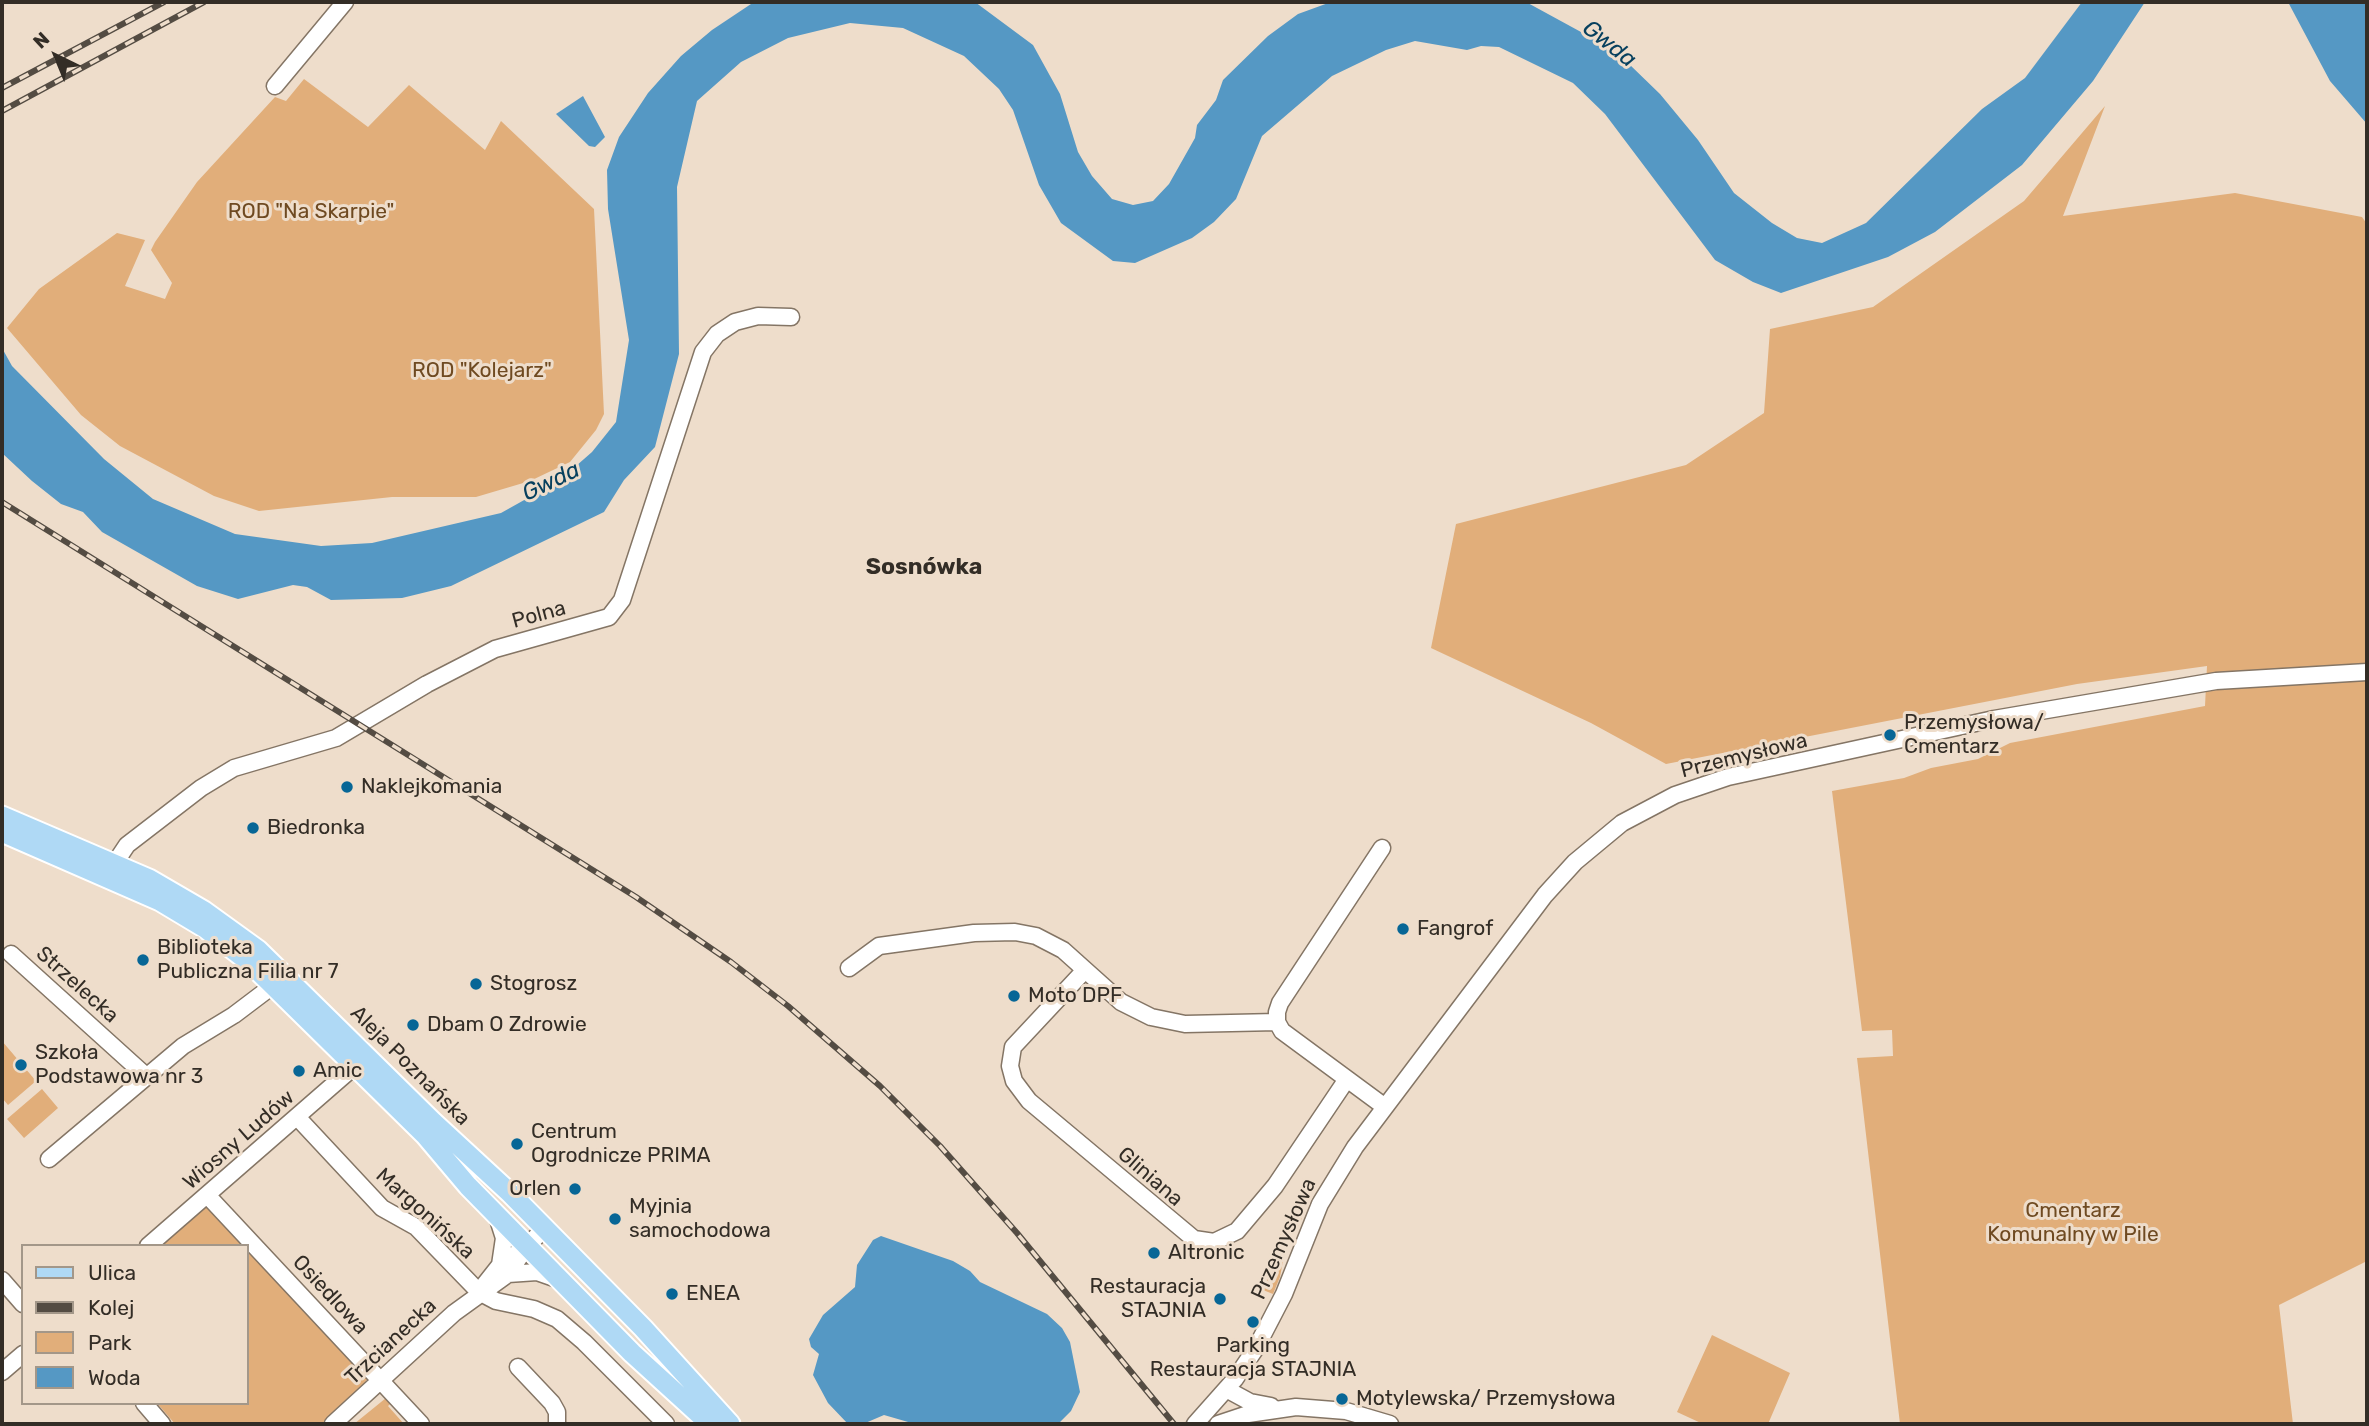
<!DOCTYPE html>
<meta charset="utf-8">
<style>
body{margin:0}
#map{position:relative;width:2369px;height:1426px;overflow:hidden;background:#eeddcb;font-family:Rubik,sans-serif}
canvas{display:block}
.frame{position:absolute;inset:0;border:4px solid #332d26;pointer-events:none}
.legend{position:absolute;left:21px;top:1244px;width:228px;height:161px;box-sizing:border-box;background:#eeddcb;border:2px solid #a39789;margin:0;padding:9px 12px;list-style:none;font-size:21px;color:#332d26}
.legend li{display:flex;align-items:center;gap:14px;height:35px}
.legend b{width:35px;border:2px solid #a39789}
.north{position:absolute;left:21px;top:21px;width:70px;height:70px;-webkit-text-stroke:5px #eeddcb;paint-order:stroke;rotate:317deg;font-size:19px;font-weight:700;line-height:28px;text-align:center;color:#332d26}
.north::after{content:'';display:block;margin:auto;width:24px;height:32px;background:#332d26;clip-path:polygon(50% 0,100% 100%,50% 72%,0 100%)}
</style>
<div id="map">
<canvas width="2369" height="1426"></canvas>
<div class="frame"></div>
<ul class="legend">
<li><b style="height:9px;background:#afd9f5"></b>Ulica</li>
<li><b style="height:9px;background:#544c43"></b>Kolej</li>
<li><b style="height:19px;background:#e1ae7a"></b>Park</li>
<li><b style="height:19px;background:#5598c4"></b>Woda</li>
</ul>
<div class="north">N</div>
</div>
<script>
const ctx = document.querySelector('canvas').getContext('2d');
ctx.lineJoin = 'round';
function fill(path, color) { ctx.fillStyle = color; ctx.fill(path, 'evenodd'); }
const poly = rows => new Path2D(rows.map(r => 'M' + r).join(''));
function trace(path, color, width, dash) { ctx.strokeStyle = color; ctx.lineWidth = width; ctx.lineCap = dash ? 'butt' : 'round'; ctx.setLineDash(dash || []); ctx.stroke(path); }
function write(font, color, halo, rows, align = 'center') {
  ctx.font = font + ' Rubik,sans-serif'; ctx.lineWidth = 6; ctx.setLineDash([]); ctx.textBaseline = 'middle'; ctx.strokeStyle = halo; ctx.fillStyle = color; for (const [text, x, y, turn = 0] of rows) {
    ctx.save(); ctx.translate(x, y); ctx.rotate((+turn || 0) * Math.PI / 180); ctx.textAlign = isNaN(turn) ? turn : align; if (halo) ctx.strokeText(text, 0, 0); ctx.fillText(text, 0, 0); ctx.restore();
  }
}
const green = poly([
 [304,79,368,127,409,85,485,150,501,121,594,209,604,414,596,430,570,462,530,481,476,497,392,497,259,511,214,496,120,446,81,415,7,328,39,289,117,233,145,240,125,286,165,299,172,283,151,250,155,242,197,182,275,97,286,101],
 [2105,106,2063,216,2235,193,2362,217,2367,224,2367,1261,2279,1305,2293,1424,1900,1424,1857,1058,1893,1056,1892,1030,1862,1031,1832,791,1904,778,1931,768,1978,759,2010,743,2205,706,2207,666,2077,684,1666,764,1591,723,1431,648,1456,524,1686,465,1764,413,1770,329,1873,307,2024,201],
 [2,1041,36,1081,8,1105,2,1098],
 [42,1089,58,1108,24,1138,7,1119],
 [211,1207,363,1367,368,1378,357,1393,322,1424,175,1424,157,1403,247,1403,247,1246,159,1246,202,1208],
 [1298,1211,1302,1218,1298,1227,1295,1226,1284,1255,1280,1277,1273,1294,1263,1290,1276,1258,1278,1238],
 [1712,1335,1790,1373,1768,1424,1703,1424,1677,1412],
 [386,1398,391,1403,388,1406,404,1424,354,1424]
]);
const water = poly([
 [754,2,975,2,1033,45,1060,94,1078,152,1092,176,1112,199,1133,205,1153,201,1169,184,1195,138,1197,125,1216,100,1223,80,1268,36,1298,14,1331,2,1526,2,1592,38,1629,64,1660,94,1698,140,1734,193,1772,223,1797,238,1822,243,1866,223,1982,109,2025,78,2082,2,2145,2,2093,81,2022,165,1935,232,1888,257,1781,293,1753,282,1715,260,1605,114,1573,83,1499,47,1481,46,1467,50,1415,41,1386,50,1332,76,1262,136,1236,199,1214,222,1192,238,1135,263,1113,261,1061,223,1039,185,1013,110,999,89,964,56,903,28,850,23,788,38,741,62,697,101,677,187,679,354,655,447,624,480,604,512,451,586,402,598,331,600,307,587,293,585,238,599,197,586,102,532,83,512,61,504,32,481,2,453,2,348,12,366,104,459,153,499,235,534,321,546,372,543,501,513,560,480,592,452,616,422,629,340,608,209,607,170,619,137,648,93,681,56,712,30],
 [2288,2,2367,2,2367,124,2330,81],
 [583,96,605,137,595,147,589,146,556,114],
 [881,1236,953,1261,970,1271,980,1282,1047,1314,1062,1328,1070,1342,1080,1392,1071,1411,1058,1424,915,1424,884,1415,863,1424,848,1424,828,1403,813,1375,819,1354,811,1347,809,1339,823,1315,855,1287,857,1265,873,1240]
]);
const minor = poly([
 [275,86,345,2],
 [1382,848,1280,1003,1277,1012,1277,1022,1282,1031,1385,1107],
 [109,872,127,845,201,788,234,768,336,738,427,684,495,649,609,617,622,600,703,352,717,334,735,322,758,316,791,317],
 [11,954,146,1076],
 [849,968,879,946,974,933,1015,932,1036,936,1063,950,1121,1002,1151,1017,1185,1024,1277,1022],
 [1085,970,1013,1047,1010,1066,1014,1081,1029,1101,1194,1239,1214,1242,1237,1231,1275,1186,1347,1079],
 [298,1118,382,1208,416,1227,479,1292,496,1301,534,1309,557,1319,584,1342,666,1424],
 [49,1159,183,1046,234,1015,275,984],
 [207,1195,421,1424],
 [497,1216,504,1238,500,1265],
 [148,1246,356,1065],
 [508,1274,537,1272,557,1279],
 [2,1280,23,1304],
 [485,1284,500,1265,527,1246,545,1228],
 [518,1367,552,1403,557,1412,557,1424],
 [2,1372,23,1354],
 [1226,1389,1250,1402,1271,1406],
 [144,1403,162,1424],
 [333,1424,454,1313,508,1274,527,1246],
 [1195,1424,1235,1379,1256,1348,1284,1294,1320,1204,1355,1147,1545,895,1575,862,1622,823,1675,795,1728,777,1994,719,2216,681,2367,672],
 [1218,1424,1248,1414,1296,1407,1346,1411,1390,1424]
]);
const major = poly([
 [2,816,149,879,204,911,258,950,433,1122,510,1193,643,1328,730,1424],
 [2,832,160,901,205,928,249,962,425,1135,468,1186,632,1353,710,1424]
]);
const rail = poly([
 [2,88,164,2],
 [2,111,204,2],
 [2,502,636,897,731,962,788,1006,880,1086,940,1146,1017,1233,1174,1424]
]);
const markers = [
 [1890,735,7,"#076696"],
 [347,787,7,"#076696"],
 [253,828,7,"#076696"],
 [1403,929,7,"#076696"],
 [143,960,7,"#076696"],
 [476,984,7,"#076696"],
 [1014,996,7,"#076696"],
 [413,1025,7,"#076696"],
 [21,1065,7,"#076696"],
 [299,1071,7,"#076696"],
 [517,1144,7,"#076696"],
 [575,1189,7,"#076696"],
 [615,1219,7,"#076696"],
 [1154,1253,7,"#076696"],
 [672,1294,7,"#076696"],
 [1220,1299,7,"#076696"],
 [1253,1322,7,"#076696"],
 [1342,1399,7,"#076696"]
];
const parkNames = [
 ["ROD \"Na Skarpie\"",311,212],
 ["ROD \"Kolejarz\"",482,371],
 ["Cmentarz",2073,1211],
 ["Komunalny w Pile",2073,1235]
];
const streetNames = [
 ["Polna",539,615,-15],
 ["Przemysłowa",1744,756,-14],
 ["Strzelecka",77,985,42],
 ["Aleja Poznańska",410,1066,45],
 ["Wiosny Ludów",239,1140,-41],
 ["Gliniana",1150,1177,41],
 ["Margonińska",425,1214,42],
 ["Przemysłowa",1284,1239,-66],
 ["Osiedlowa",330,1295,47],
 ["Trzcianecka",391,1342,-43]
];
const poiNames = [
 ["Przemysłowa/",1904,723],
 ["Cmentarz",1904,747],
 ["Naklejkomania",361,787],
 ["Biedronka",267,828],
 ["Fangrof",1417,929],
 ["Biblioteka",157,948],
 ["Publiczna Filia nr 7",157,972],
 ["Stogrosz",490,984],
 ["Moto DPF",1028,996],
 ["Dbam O Zdrowie",427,1025],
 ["Szkoła",35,1053],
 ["Podstawowa nr 3",35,1077],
 ["Amic",313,1071],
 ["Centrum",531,1132],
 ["Ogrodnicze PRIMA",531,1156],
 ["Orlen",561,1189,"right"],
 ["Myjnia",629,1207],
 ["samochodowa",629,1231],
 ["Altronic",1168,1253],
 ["Restauracja",1206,1287,"right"],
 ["STAJNIA",1206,1311,"right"],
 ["ENEA",686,1294],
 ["Parking",1253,1346,"center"],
 ["Restauracja STAJNIA",1253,1370,"center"],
 ["Motylewska/ Przemysłowa",1356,1399]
];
const waterNames = [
 ["Gwda",1609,44,38],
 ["Gwda",551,482,-26]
];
const neighbourhoodNames = [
 ["Sosnówka",924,567]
];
fill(green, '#e1ae7a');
fill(water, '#5598c4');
trace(minor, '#847565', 19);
trace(major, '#fff', 23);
trace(minor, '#fff', 16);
trace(major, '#afd9f5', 19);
trace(rail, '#544c43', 6);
trace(rail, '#eeddcb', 3.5, [10]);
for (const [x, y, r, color] of markers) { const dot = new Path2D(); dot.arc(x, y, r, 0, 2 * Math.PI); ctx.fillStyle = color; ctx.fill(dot); trace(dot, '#eeddcb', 2.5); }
write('21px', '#6f4a21', '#eeddcb', parkNames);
write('21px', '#332d26', '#eeddcb', streetNames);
write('21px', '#332d26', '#eeddcb', poiNames, 'left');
write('italic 23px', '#07405e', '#eeddcb', waterNames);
write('bold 23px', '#332d26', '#eeddcb', neighbourhoodNames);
</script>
